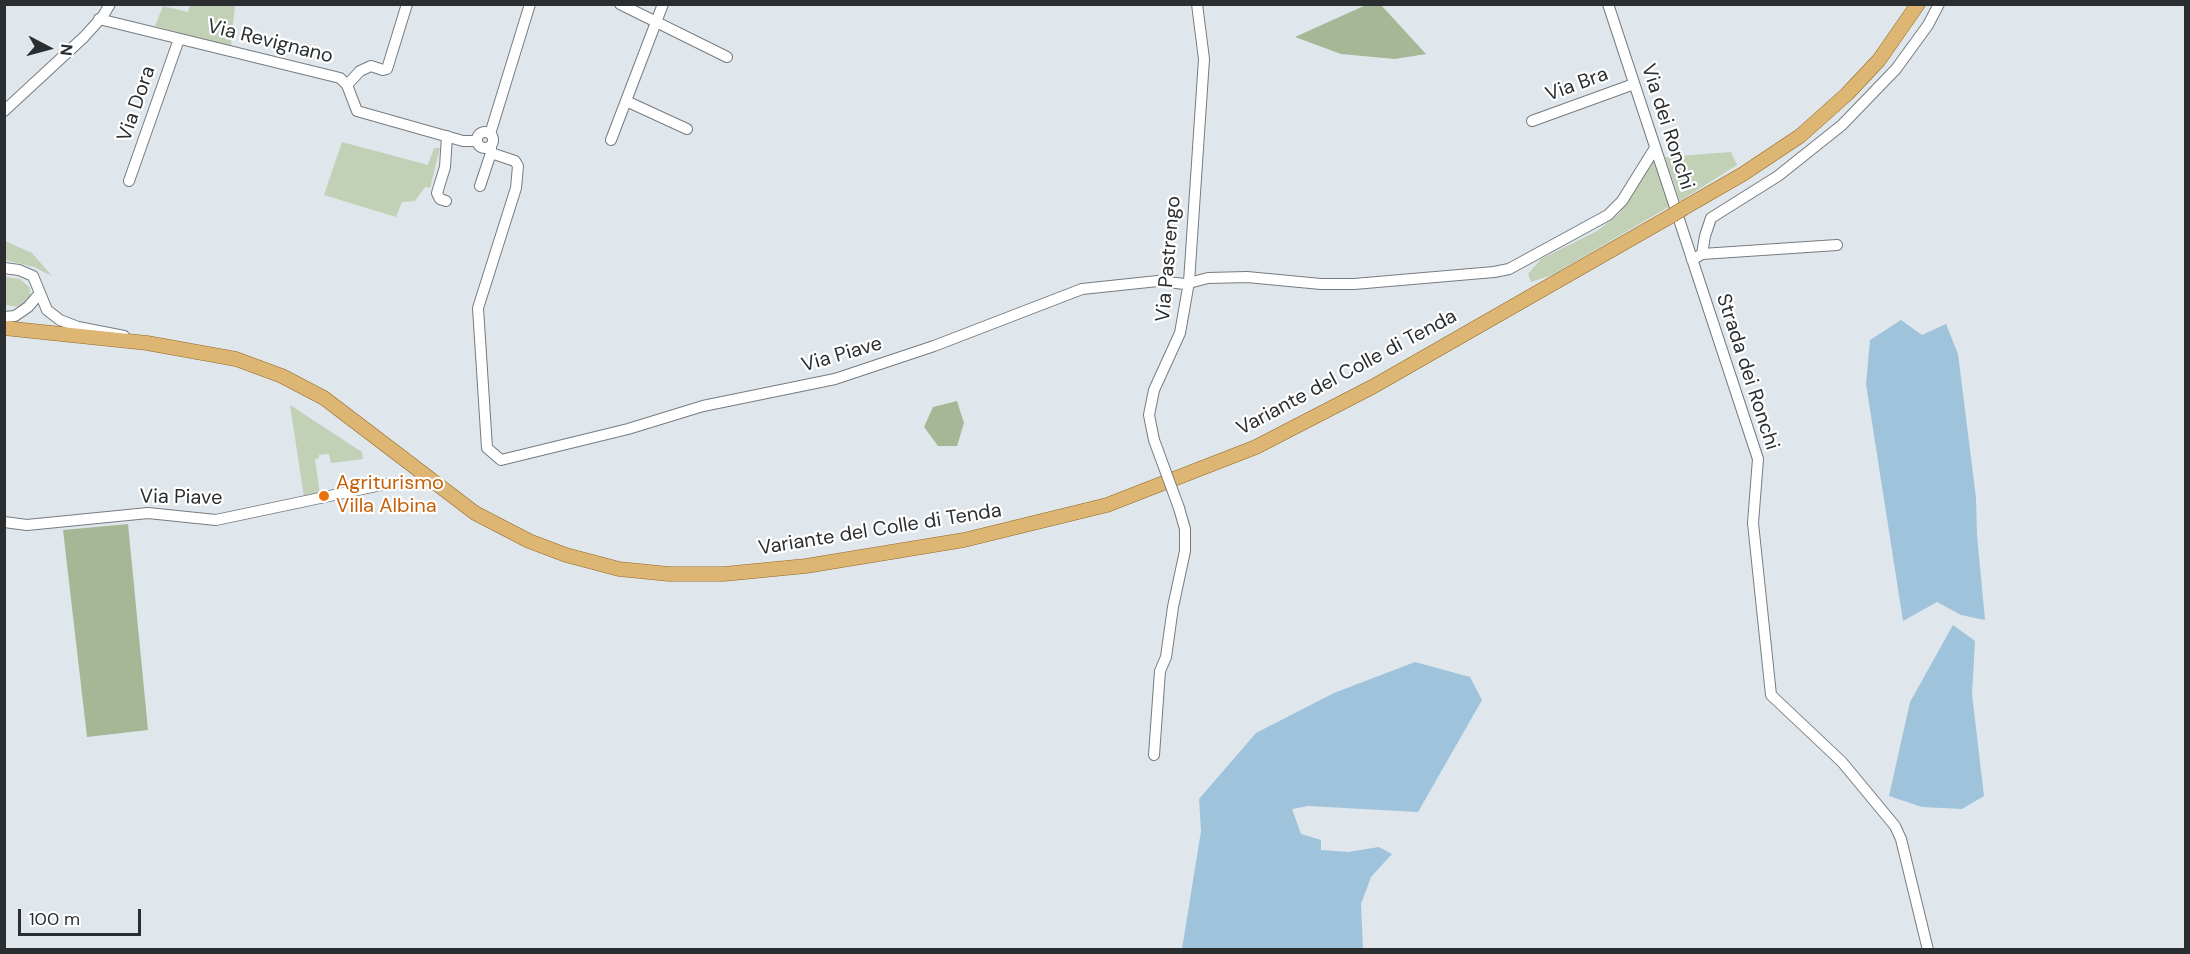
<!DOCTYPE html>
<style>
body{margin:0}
#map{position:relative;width:2190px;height:954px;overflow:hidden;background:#dfe6ec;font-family:"DM Sans",sans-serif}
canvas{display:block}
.frame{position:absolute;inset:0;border:6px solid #2b2e30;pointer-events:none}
.north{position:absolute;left:18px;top:18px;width:60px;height:60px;-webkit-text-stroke:4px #fff;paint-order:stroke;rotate:96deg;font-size:16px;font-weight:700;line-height:24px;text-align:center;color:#2b2e30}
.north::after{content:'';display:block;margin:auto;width:21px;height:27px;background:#2b2e30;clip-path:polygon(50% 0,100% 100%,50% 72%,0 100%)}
.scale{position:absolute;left:18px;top:909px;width:123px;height:27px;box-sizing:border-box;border:3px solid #2b2e30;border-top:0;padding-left:8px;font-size:18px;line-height:21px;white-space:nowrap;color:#2b2e30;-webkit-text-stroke:4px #fff;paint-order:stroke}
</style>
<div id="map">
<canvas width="2190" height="954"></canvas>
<div class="frame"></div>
<div class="north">N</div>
<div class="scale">100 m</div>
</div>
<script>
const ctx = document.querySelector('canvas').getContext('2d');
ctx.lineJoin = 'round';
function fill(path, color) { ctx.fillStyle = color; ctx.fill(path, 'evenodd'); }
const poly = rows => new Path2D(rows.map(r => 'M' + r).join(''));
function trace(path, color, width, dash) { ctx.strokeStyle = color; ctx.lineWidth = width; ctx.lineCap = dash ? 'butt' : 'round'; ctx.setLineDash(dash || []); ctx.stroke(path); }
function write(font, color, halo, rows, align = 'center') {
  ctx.font = font + ' "DM Sans",sans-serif'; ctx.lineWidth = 4.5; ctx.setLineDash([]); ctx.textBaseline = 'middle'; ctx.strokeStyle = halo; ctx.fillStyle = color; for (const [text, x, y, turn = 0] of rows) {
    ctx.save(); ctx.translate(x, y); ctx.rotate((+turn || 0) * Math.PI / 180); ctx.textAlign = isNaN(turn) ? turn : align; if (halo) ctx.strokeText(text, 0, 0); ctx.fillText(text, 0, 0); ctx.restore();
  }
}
const green = poly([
 [190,5,235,5,231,47,155,26,163,6,188,12],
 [342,142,428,165,434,148,440,148,430,188,425,187,415,201,402,202,396,217,324,195],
 [1731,152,1737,165,1680,201,1665,157],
 [1652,161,1658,163,1672,205,1552,275,1531,282,1528,274,1541,259,1597,231,1620,213],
 [5,241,32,253,52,276,34,267,5,260],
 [5,277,20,279,30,288,30,299,20,307,5,305],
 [290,405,362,452,363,459,331,463,329,454,319,455,319,458,315,459,320,494,304,497]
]);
const forest = poly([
 [1366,5,1381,5,1426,54,1395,59,1341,54,1295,37],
 [957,401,964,423,957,446,938,446,924,427,933,407],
 [128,524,148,730,87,737,63,530]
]);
const water = poly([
 [1901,320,1922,335,1946,324,1958,354,1976,498,1977,535,1985,620,1961,615,1937,602,1903,621,1866,384,1870,340],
 [1953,625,1975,641,1972,694,1984,796,1962,809,1922,807,1889,796,1910,702],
 [1415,662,1470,677,1482,700,1418,812,1308,806,1292,809,1301,834,1321,840,1321,850,1348,852,1379,847,1392,854,1371,877,1361,904,1363,949,1182,949,1201,831,1199,799,1256,733,1334,693]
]);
const minor = poly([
 [620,4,727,57],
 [1608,4,1758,459,1753,523,1771,695,1842,762,1895,826,1901,839,1928,950],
 [99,19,340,78,347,85,357,111,463,141,477,141],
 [347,85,360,71,371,66,383,70,387,69,407,4],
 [626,101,687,129],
 [4,111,84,37,103,16,110,4],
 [1532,121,1634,84],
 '477 140a8 8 0 1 1 16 0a8 8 0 1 1-16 0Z',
 [490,134,530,4],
 [611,140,663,4],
 [491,146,491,153,515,161,518,166,516,188,478,308,487,448,501,460,628,429,703,406,835,379,934,346,1082,289,1158,281,1185,284,1208,278,1247,277,1321,284,1354,284,1494,272,1509,269,1608,215,1622,201,1655,148],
 [129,181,179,39],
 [480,186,491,153],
 [446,201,440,199,437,193,445,167,447,136],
 [1702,254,1837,245],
 [1692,260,1702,254,1705,236,1711,218,1778,176,1842,125,1896,69,1928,25,1939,4],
 [4,268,19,270,33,276,40,293],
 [4,317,15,316,28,307,40,293,47,310,60,320,78,327,124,336],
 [1154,440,1149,415,1154,390,1180,333,1189,282,1204,59,1197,4],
 [4,522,27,525,148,513,216,520,391,483],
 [1154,755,1160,671,1166,657,1173,607,1185,551,1185,529,1179,508]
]);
const major = poly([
 [1684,208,1743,174,1800,136,1847,94,1879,60,1918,4],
 [4,328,147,343,236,359,282,376,324,398,475,513,529,541,566,555,619,569,669,574,724,574,806,566,964,540,1107,505,1256,447,1374,386,1671,216]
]);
const minorBridge = poly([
 [1154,440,1179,508]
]);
const majorBridge = poly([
 [1671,216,1684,208]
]);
const markers = [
 [324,496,6,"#e8710a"]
];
const streetNames = [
 ["Via Revignano",270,42,14],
 ["Via Bra",1577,85,-20],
 ["Via Dora",137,104,-71],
 ["Via dei Ronchi",1667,127,72],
 ["Via Pastrengo",1169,259,-85],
 ["Via Piave",842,355,-16],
 ["Strada dei Ronchi",1747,372,72],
 ["Variante del Colle di Tenda",1347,373,-28],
 ["Via Piave",181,498,1],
 ["Variante del Colle di Tenda",880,530,-9]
];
const foodNames = [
 ["Agriturismo",336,484],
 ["Villa Albina",336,507]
];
fill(green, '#c2d1b6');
fill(forest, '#a5b794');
fill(water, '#a0c3dc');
trace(minor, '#767c81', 12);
trace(major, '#91671f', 15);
trace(minor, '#fff', 10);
trace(major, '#deb673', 14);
trace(minorBridge, '#767c81', 12, []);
trace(majorBridge, '#91671f', 15, []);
trace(minorBridge, '#fff', 10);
trace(majorBridge, '#deb673', 14);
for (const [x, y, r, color] of markers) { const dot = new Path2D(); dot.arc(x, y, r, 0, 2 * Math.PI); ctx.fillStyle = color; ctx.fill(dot); trace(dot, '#fff', 2); }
write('20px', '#2b2e30', '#fff', streetNames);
write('20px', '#c56008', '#fff', foodNames, 'left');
</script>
